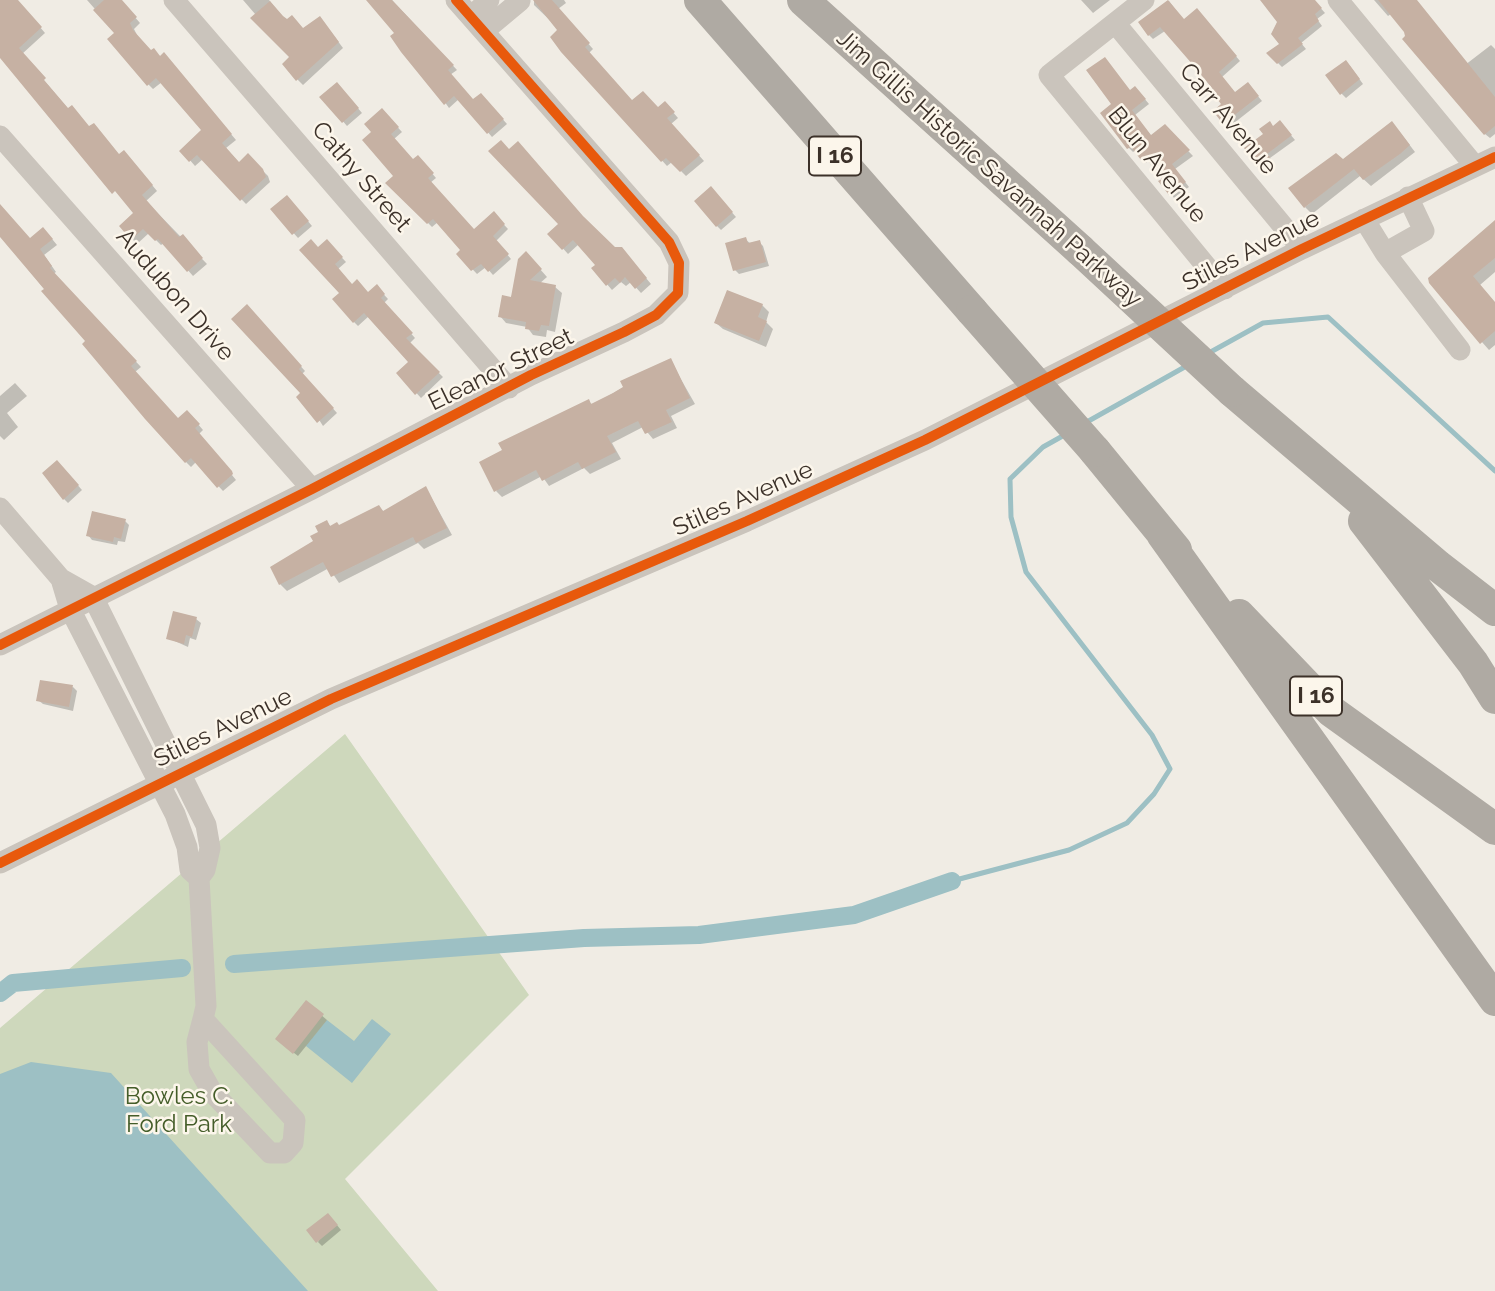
<!DOCTYPE html>
<style>
body{margin:0}
canvas{display:block;background:#f0ece4}
</style>
<canvas width="1495" height="1291"></canvas>
<script>
const ctx = document.querySelector('canvas').getContext('2d');
ctx.lineJoin = 'round';
function fill(path, color) { ctx.fillStyle = color; ctx.fill(path, 'evenodd'); }
const poly = rows => new Path2D(rows.map(r => 'M' + r).join(''));
function trace(path, color, width, dash) { ctx.strokeStyle = color; ctx.lineWidth = width; ctx.lineCap = dash ? 'butt' : 'round'; ctx.setLineDash(dash || []); ctx.stroke(path); }
function write(font, color, halo, rows, align = 'center') {
  ctx.font = font + ' Raleway,sans-serif'; ctx.lineWidth = 5; ctx.setLineDash([]); ctx.textBaseline = 'middle'; ctx.strokeStyle = halo; ctx.fillStyle = color; for (const [text, x, y, turn = 0] of rows) {
    ctx.save(); ctx.translate(x, y); ctx.rotate((+turn || 0) * Math.PI / 180); ctx.textAlign = isNaN(turn) ? turn : align; if (halo) ctx.strokeText(text, 0, 0); ctx.fillText(text, 0, 0); ctx.restore();
  }
}
const green = poly([
 [345,734,529,995,345,1179,438,1291,0,1291,0,1028]
]);
const water = poly([
 [372,1019,391,1034,352,1083,306,1046,327,1020,354,1041],
 [31,1062,111,1073,308,1291,0,1291,0,1074]
]);
const shadow = poly([
 [0,0,17,0,45,33,22,54,69,110,120,156,129,157,157,191,146,201,207,264,193,276,164,243,161,245,149,233,137,244,121,227,135,213,0,54],
 [87,0,120,0,140,23,134,29,138,37,151,52,169,60,236,140,226,148,240,164,248,156,268,176,270,182,246,204,203,159,195,166,182,151,203,130,162,82,153,89,148,84,116,33],
 [243,0,269,0,284,19,304,30,325,24,343,48,303,85,297,79,292,57],
 [368,0,392,0,457,70,450,75,473,102,481,95,507,124,492,137,459,99,449,108,396,33],
 [534,0,564,0,566,3,558,9,593,49,589,53,632,102,658,109,665,103,678,118,671,124,704,161,686,176,672,162,667,166,562,51,560,30,534,5],
 [1081,0,1110,0,1093,13],
 [1262,0,1306,0,1318,5,1325,13,1317,19,1322,26,1301,43,1306,49,1282,67,1269,54,1281,44,1280,22],
 [1374,0,1415,0,1465,65,1491,45,1495,49,1495,134,1490,138,1485,134,1405,39,1407,37,1405,31,1391,14,1388,16],
 [1169,1,1184,21,1201,15,1240,61,1222,77,1236,94,1252,89,1262,101,1229,127,1215,111,1223,104,1219,93,1165,31,1153,39,1149,35],
 [1350,66,1363,84,1346,98,1341,93],
 [341,88,362,113,347,126,322,97],
 [1130,92,1139,92,1149,104,1135,115,1152,137,1165,127,1193,156,1175,169,1189,187,1174,198,1150,160,1146,163,1136,150,1133,152,1129,148,1103,113],
 [382,110,402,132,394,139,413,161,418,157,436,178,430,183,474,232,494,214,508,229,496,241,511,259,493,275,486,267,477,274,458,254,463,250,438,222,432,227,388,183,396,176,373,132],
 [1274,127,1284,127,1295,140,1270,158,1273,162,1263,170,1259,166],
 [1399,131,1415,152,1371,186,1360,176,1312,214,1305,207],
 [715,193,736,217,721,230,717,226],
 [291,201,312,226,298,238,272,209],
 [0,208,30,240,48,234,57,245,44,255,56,272,53,274,141,367,135,372,178,420,192,417,203,430,199,434,236,480,223,491,196,462,191,467,186,462,0,235],
 [1495,222,1495,272,1480,285,1495,303,1495,345,1489,350,1430,283],
 [588,223,614,249,626,254,651,284,641,293,631,282,626,286,621,282,612,290,593,268,597,265,579,244,568,254,550,234],
 [745,239,751,244,759,242,763,246,769,266,739,274,735,270],
 [331,246,346,262,338,269,353,286,368,294,377,287,388,299,384,303,415,338,409,344,443,377,421,398,398,373,410,362,369,316,358,326,354,322,318,249],
 [532,260,547,277,539,284,555,287,562,293,555,332,547,330,546,337,533,335,527,327,506,323,500,316],
 [762,305,769,312,766,322,773,329,766,347,723,329,716,323],
 [247,307,305,371,302,374,337,413,323,426],
 [670,360,695,404,671,416,677,428,653,439,643,427,612,443,621,459,590,474,584,468,549,486,542,476,502,497,496,491,588,401,593,405],
 [15,383,27,396,7,413,18,427,4,440,0,436,0,396],
 [61,466,82,490,68,503,64,499],
 [426,488,452,535,424,549,418,543,339,583,329,568,287,591,280,584,315,542,327,522,331,527,339,527,379,507,384,512],
 [125,521,129,525,125,542,118,541,117,545,92,540,88,535],
 [196,619,201,623,196,640,190,638,188,647,168,638],
 [73,687,77,691,73,711,43,704,38,700],
 [306,1002,327,1020,298,1056,281,1043],
 [332,1219,341,1230,322,1246,318,1242]
]);
const stream = poly([
 [1207,354,1263,323,1328,317,1495,471],
 [1085,423,1190,364],
 [952,881,1069,850,1127,823,1154,794,1170,769,1152,735,1026,572,1011,517,1010,479,1043,447,1068,433]
]);
const canal = poly([
 [234,964,584,938,699,935,854,915,952,881],
 [0,993,13,983,182,968]
]);
const building = poly([
 [0,0,18,0,42,27,19,48,46,78,44,80,68,108,72,105,89,126,94,123,119,154,124,150,153,185,142,195,179,237,183,234,203,258,187,272,158,239,155,241,143,229,131,240,119,226,133,213,115,191,112,194,0,58],
 [104,0,122,0,137,17,130,23,133,30,151,50,154,48,160,56,164,52,232,134,222,143,239,162,248,153,263,169,266,177,240,201,197,155,189,162,179,151,201,130,156,78,147,86,107,39,114,33,93,10],
 [366,0,392,0,454,65,448,70,473,99,481,93,504,119,487,134,454,96,444,105,401,52,390,36,394,33],
 [533,0,552,0,590,43,585,47,632,100,643,91,658,107,665,101,675,112,667,118,700,155,680,172,666,158,661,162,561,52,550,37,557,30],
 [1168,0,1184,19,1197,8,1237,56,1219,72,1235,92,1248,82,1259,96,1223,124,1213,111,1221,104,1214,95,1216,93,1193,65,1160,27,1148,36,1138,22],
 [1260,0,1315,0,1322,8,1315,14,1319,21,1298,38,1303,44,1277,64,1266,53,1279,44,1271,34,1277,22],
 [1378,0,1417,0,1495,97,1495,126,1484,135,1402,39,1405,36,1404,32],
 [270,1,283,16,287,19,292,15,303,28,320,16,339,42,296,81,282,64,289,57,250,18],
 [1105,57,1130,90,1135,86,1146,99,1132,110,1151,135,1165,124,1190,150,1172,164,1186,182,1169,195,1158,181,1162,179,1145,157,1141,160,1131,147,1127,149,1100,113,1111,104,1086,70],
 [1346,60,1360,79,1340,95,1325,75],
 [337,82,359,108,342,123,319,97],
 [382,108,399,127,391,134,413,159,418,155,434,173,428,178,474,229,494,211,505,224,493,236,509,254,488,272,481,264,471,271,456,254,460,250,433,219,427,224,385,183,393,176,362,140,371,132,364,124],
 [1280,120,1292,135,1267,154,1270,157,1258,167,1244,148,1263,134,1259,129,1270,121,1273,126],
 [1392,121,1410,145,1400,154,1363,180,1354,169,1304,208,1288,188,1336,153,1343,159],
 [501,140,509,149,518,141,583,216,615,247,622,247,647,278,635,289,625,277,620,283,615,278,606,286,591,268,595,265,573,240,562,250,547,234,558,224,488,151],
 [711,186,733,212,716,227,694,201],
 [287,195,309,221,292,235,270,209],
 [0,204,30,238,43,227,53,239,40,249,52,266,50,268,137,361,131,366,178,418,187,410,200,424,195,428,232,471,233,474,217,488,191,458,185,463,145,419,82,344,85,341,41,291,44,289,0,237],
 [1495,220,1495,258,1473,276,1495,302,1495,331,1480,344,1429,283,1428,278],
 [746,237,748,243,760,240,766,262,733,271,725,243],
 [311,239,318,247,327,239,343,257,335,264,352,284,357,279,368,292,377,284,385,294,381,298,413,333,406,338,440,372,415,395,396,373,408,362,364,313,353,323,332,299,339,293,299,250],
 [526,251,542,269,530,280,556,285,549,326,541,325,539,331,525,329,526,322,498,317,502,295,511,297,518,259],
 [727,290,763,304,758,317,767,321,759,341,714,323],
 [247,304,302,366,299,369,334,408,317,423,296,397,300,393,231,319],
 [671,358,690,398,666,410,672,422,645,434,638,421,607,436,616,452,582,469,578,462,542,481,536,470,494,492,479,462,502,450,498,443,589,399,591,404,613,393,623,387,620,381],
 [57,460,79,485,63,500,42,473],
 [426,486,447,528,416,543,413,537,331,577,323,562,279,585,270,567,313,541,310,536,318,532,315,526,327,520,330,526,337,522,339,525,379,505,383,511],
 [92,511,126,519,121,539,114,537,113,542,86,536],
 [173,611,197,617,192,637,186,635,184,644,166,639],
 [40,680,73,685,69,707,36,701],
 [306,1000,324,1014,293,1054,275,1039],
 [328,1213,338,1225,316,1243,306,1230]
]);
const minor = poly([
 [174,0,509,388],
 [1144,0,1049,75,1225,289],
 [1338,0,1474,165],
 [471,17,489,0],
 [1115,23,1302,249],
 [484,31,520,1],
 [0,136,312,489],
 [1364,219,1385,253,1424,231,1408,197],
 [1385,253,1460,350],
 [0,508,61,579,93,597,206,825,210,848,205,870,199,878,190,870,187,847,175,814,70,609,61,579],
 [0,645,312,489,531,375,624,332,656,315,678,293,679,263,669,242,456,0],
 [0,863,331,699,747,521,925,440,1302,249,1495,157],
 [199,878,206,1006,203,1019,197,1042,199,1069,212,1092,270,1153,284,1153,293,1143,295,1120,203,1019]
]);
const highway = poly([
 [700,0,972,311],
 [803,0,1080,250],
 [1232,391,1438,566,1495,610],
 [1095,451,1176,550],
 [1364,521,1473,663,1495,698],
 [1162,534,1495,1000],
 [1239,615,1331,711,1495,829]
]);
const highwayBridge = poly([
 [1080,250,1232,391],
 [972,311,1095,451]
]);
const cycleway = poly([
 [0,645,312,489,531,375,624,332,656,315,678,293,679,263,669,242,456,0],
 [0,863,331,699,747,521,925,440,1302,249,1495,157]
]);
const shields = [
 [835,156,52],
 [1316,696,52]
];
const shieldNames = [
 ["I 16",835,156],
 ["I 16",1316,696]
];
const streetNames = [
 ["Carr Avenue",1228,119,50],
 ["Blun Avenue",1157,165,51],
 ["Jim Gillis Historic Savannah Parkway",989,169,42],
 ["Cathy Street",361,177,49],
 ["Stiles Avenue",1251,251,-27],
 ["Audubon Drive",175,295,49],
 ["Eleanor Street",501,370,-26],
 ["Stiles Avenue",743,499,-24],
 ["Stiles Avenue",223,728,-26]
];
const parkNames = [
 ["Bowles C.",179,1097],
 ["Ford Park",179,1125]
];
fill(green, '#ced8bc');
fill(water, '#9dc0c4');
fill(shadow, '#0003');
trace(stream, '#9dc0c4', 5);
trace(canal, '#9dc0c4', 18);
fill(building, '#c6b1a3');
trace(minor, '#cac4bc', 21);
trace(highway, '#afaaa3', 32);
trace(highwayBridge, '#afaaa3', 32);
trace(cycleway, '#e8590c', 10);
for (const [x, y, w] of shields) { const box = new Path2D(); box.roundRect(x - w / 2, y - 19.5, w, 39, 5); ctx.fillStyle = '#fcf6eb'; ctx.fill(box); trace(box, '#3c3129', 2); }
write('bold 23px', '#3c3129', null, shieldNames);
write('24px', '#3c3129', '#fcf6eb', streetNames);
write('24px', '#445d29', '#fcf6eb', parkNames);
</script>
